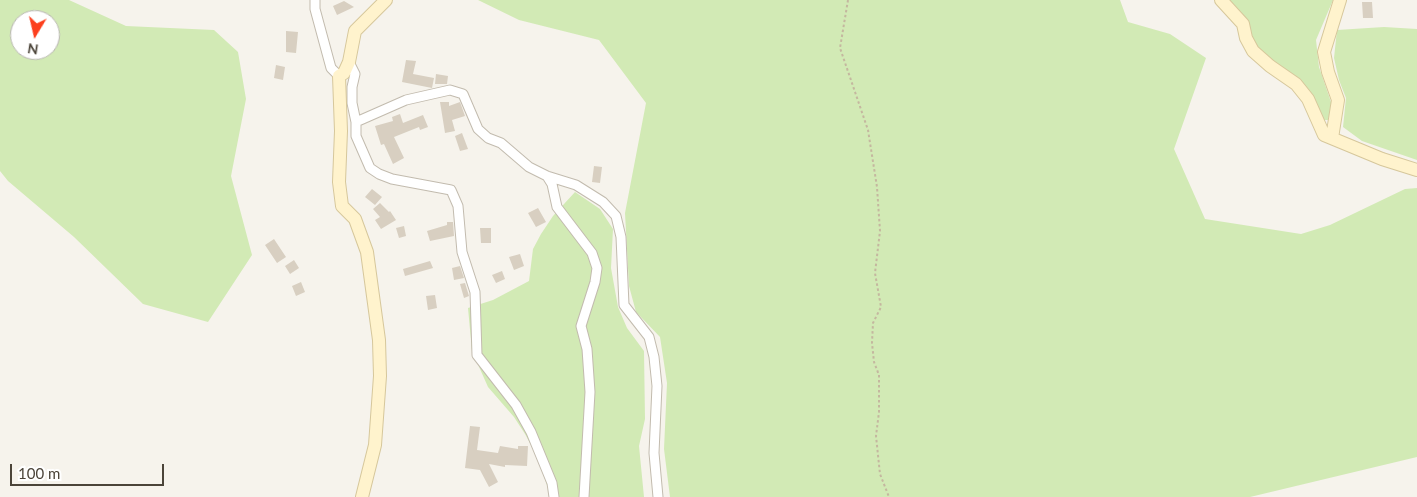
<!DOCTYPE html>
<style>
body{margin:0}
#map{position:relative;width:1417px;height:497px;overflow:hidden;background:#f6f3ec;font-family:Lato,sans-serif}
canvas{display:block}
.north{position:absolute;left:10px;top:10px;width:50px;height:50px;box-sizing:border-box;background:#fff;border:1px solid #b7b4b0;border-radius:50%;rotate:189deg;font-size:14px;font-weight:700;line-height:20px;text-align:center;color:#4b4439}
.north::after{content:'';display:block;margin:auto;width:18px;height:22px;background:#fc3f1d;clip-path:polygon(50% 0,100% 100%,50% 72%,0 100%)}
.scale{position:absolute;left:10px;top:464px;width:154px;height:22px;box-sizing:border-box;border:2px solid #4b4439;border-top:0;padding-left:6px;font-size:15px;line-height:18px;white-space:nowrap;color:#4b4439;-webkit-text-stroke:4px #fff;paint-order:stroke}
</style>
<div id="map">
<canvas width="1417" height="497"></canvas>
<div class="north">N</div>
<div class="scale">100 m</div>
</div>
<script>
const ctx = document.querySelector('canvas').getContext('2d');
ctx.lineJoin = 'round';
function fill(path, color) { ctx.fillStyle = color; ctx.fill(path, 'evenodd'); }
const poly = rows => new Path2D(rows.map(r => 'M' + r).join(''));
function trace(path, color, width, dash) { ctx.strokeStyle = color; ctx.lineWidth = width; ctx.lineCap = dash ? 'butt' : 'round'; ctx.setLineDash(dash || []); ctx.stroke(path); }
const green = poly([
 [0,0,69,0,126,26,214,30,238,52,246,99,231,176,252,255,208,322,143,304,74,237,8,181,0,171],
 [20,20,50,20,50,50,20,50],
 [478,0,1120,0,1128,22,1170,34,1206,58,1174,149,1205,219,1301,234,1330,225,1405,189,1417,188,1417,457,1250,497,670,497,664,449,667,383,660,337,636,312,629,286,625,213,646,103,599,40,519,20],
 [1228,0,1333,0,1316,40,1319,67,1332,105,1328,120,1322,120,1305,89,1293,74,1269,59,1254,43,1249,23],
 [1384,27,1417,29,1417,160,1362,141,1343,127,1346,98,1339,80,1334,58,1337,30],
 [575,192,600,209,613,229,611,268,618,307,627,328,644,351,645,419,639,446,644,497,551,497,537,456,525,434,514,417,488,387,472,351,468,308,493,300,529,281,533,249,541,234,553,216]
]);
const building = poly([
 [344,1,354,7,337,15,333,6],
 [1362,2,1372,2,1373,18,1363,18],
 [286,31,298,32,296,53,286,52],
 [406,60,416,61,413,74,434,78,432,88,402,82],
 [276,65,285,67,283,80,274,78],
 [436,74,448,76,447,84,435,84],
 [440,102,449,102,449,106,460,102,465,116,452,120,455,131,445,133],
 [400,114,403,123,423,115,428,127,420,130,419,127,394,137,404,158,393,164,384,144,381,145,375,126,393,121,392,117],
 [462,133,468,149,460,151,455,136],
 [594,166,602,167,600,183,592,182],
 [372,189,382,197,375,205,365,197],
 [380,203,389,212,390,211,396,220,381,229,375,220,380,217,373,209],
 [538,208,546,222,536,227,528,213],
 [447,222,453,222,454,236,430,241,427,231,447,225],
 [404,226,406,236,399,238,396,228],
 [480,228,491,228,491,243,481,243],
 [274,239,286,257,277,263,265,245],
 [520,254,524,266,514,270,509,257],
 [294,260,299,268,290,274,285,266],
 [430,261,433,268,405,276,403,269],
 [460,266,464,278,454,280,452,268],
 [502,271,505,279,496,283,492,275],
 [301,282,305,292,296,296,292,286],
 [465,283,469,296,464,298,460,284],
 [435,295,437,308,428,310,426,296],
 [470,426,480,427,477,450,498,453,500,446,518,449,518,446,528,446,527,466,505,465,505,467,489,464,498,482,489,487,480,470,465,468]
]);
const path = poly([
 [848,0,840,48,868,130,877,187,880,231,875,273,881,307,873,323,872,343,874,362,879,375,879,412,876,436,880,474,889,497]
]);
const street = poly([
 [315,0,315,9,331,68,339,76],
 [349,62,355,74,352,87,352,103,356,122,356,136,370,168,379,174,392,179,451,190,458,206,462,252,475,292,477,355,516,405,531,432,552,483,554,497],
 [356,122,406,100,450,90,463,94,478,129,488,138,501,143,529,167,547,176,576,185,603,202,616,216,621,237,624,305,649,337,654,357,657,386,654,453,658,497],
 [547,176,552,184,557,207,592,253,597,268,595,282,581,326,587,349,590,392,584,497]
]);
const secondary = poly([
 [1221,0,1243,24,1246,38,1253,51,1270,66,1296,84,1308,99,1324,135,1382,159,1417,170],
 [1332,138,1338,100,1328,72,1324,52,1340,0],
 [362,497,375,445,380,376,379,340,367,252,355,219,342,206,339,182,341,131,339,76,344,73,349,62,355,31,386,0]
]);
fill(green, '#d2eab5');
fill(building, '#d8cfc1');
trace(street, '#c2bbae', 11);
trace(secondary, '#d6c79b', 14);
trace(path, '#c4b79f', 2, [2.5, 2.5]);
trace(street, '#fff', 9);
trace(secondary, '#fff3cd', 12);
</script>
